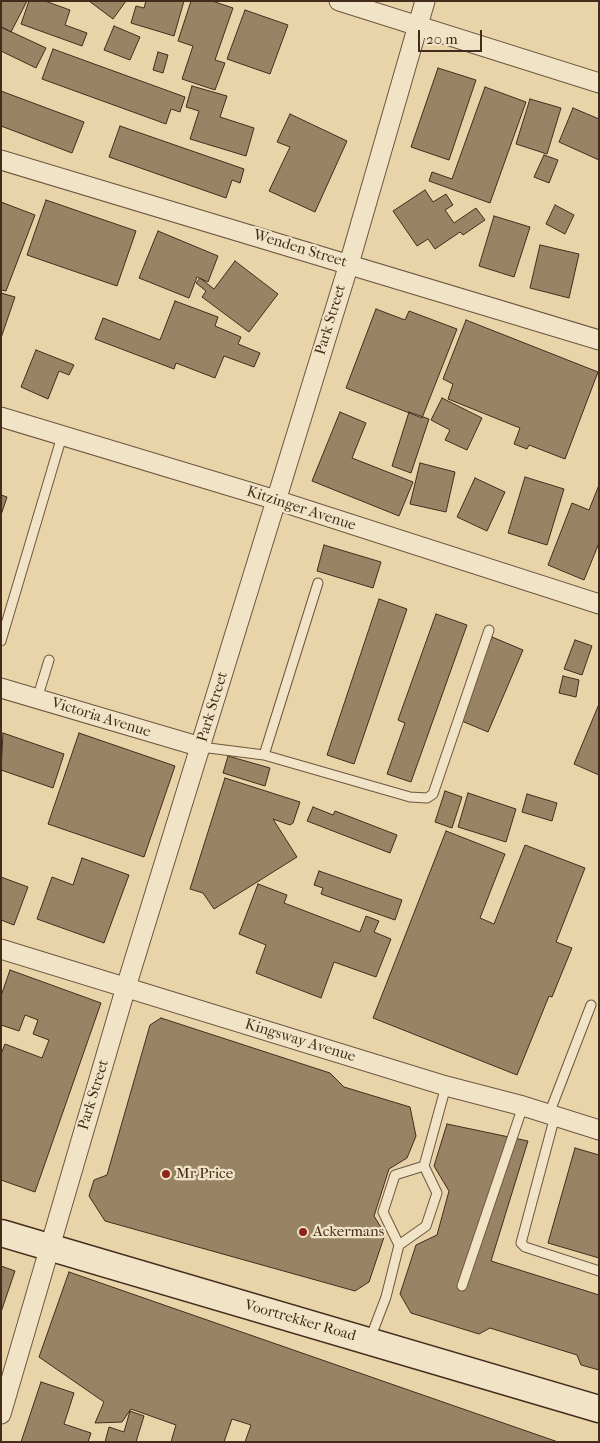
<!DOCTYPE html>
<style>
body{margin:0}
#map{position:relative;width:600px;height:1443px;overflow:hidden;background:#e8d4a8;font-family:"IM FELL French Canon",serif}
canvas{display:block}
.frame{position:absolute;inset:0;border:2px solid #442c1d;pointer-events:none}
.scale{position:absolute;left:418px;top:30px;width:64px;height:22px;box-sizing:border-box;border:2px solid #442c1d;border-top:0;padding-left:6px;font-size:15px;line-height:18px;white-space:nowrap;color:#442c1d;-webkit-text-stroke:4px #f0e3c6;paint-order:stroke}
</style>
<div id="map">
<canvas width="600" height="1443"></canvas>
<div class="frame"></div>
<div class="scale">20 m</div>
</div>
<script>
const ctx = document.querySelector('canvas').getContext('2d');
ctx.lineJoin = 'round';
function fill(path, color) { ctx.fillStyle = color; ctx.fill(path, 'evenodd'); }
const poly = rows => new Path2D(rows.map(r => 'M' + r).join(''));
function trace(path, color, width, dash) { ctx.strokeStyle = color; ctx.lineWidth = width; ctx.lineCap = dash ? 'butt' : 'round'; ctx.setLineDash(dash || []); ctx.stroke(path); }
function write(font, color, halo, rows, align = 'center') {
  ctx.font = font + ' "IM FELL French Canon",serif'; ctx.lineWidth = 4.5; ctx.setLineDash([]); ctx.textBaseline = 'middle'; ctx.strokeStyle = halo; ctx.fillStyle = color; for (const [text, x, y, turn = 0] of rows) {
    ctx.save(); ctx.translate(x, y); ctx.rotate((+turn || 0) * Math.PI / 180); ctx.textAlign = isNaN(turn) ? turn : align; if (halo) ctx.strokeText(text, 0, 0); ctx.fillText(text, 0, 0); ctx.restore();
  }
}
const building = poly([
 [1,1,27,1,11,32,1,27,1,1],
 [29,1,45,1,70,10,65,25,87,33,82,46,21,24,29,1],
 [89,1,126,1,113,19,89,1],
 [146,1,184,1,174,36,131,23,136,6,144,8,146,1],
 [191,1,212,1,233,8,215,60,225,63,215,90,182,79,193,46,178,41,191,1],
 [245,10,288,25,270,74,227,59,245,10],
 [114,26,140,37,130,60,104,50,114,26],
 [1,27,46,48,36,68,1,51,1,27],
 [53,49,185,97,180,112,171,109,166,124,42,79,53,49],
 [158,52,168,55,163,73,153,70,158,52],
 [438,68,476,80,449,160,411,147,438,68],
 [192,86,227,96,220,117,254,128,246,156,190,139,199,111,186,107,192,86],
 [485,87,526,102,490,203,429,181,432,172,452,179,485,87],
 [1,91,84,122,72,153,1,126,1,91],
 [530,99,561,108,547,154,516,144,530,99],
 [573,108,599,119,599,160,559,142,573,108],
 [290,114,347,141,315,212,269,191,290,147,277,142,290,114],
 [120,126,244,169,240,183,232,180,226,198,109,157,120,126],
 [544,155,558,160,549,183,534,177,544,155],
 [425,190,433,202,446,194,453,205,445,210,454,223,476,208,485,220,463,235,460,232,435,249,428,239,417,246,393,211,425,190],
 [46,200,136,231,117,286,27,255,46,200],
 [1,202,35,215,6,291,1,290,1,202],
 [555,205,574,215,565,234,546,224,555,205],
 [494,216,530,227,514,277,479,266,494,216],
 [158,231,218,256,208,282,197,277,189,298,139,278,158,231],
 [540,245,579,254,569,298,530,288,540,245],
 [235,261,278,294,249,332,202,297,206,291,196,283,200,278,214,289,235,261],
 [1,293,15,297,1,338,1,293],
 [175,301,218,317,215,326,241,337,238,344,260,353,254,367,224,356,215,378,176,363,174,369,95,339,103,318,160,340,175,301],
 [376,309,405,320,409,311,457,329,422,418,346,388,376,309],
 [466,320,598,372,565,459,529,445,527,449,514,444,520,428,448,399,453,384,443,379,466,320],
 [36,350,74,365,69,375,59,371,48,399,21,387,36,350],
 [442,398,482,418,467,450,445,440,450,430,431,420,442,398],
 [340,412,366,423,352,458,413,482,399,516,312,481,340,412],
 [409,412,429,419,411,473,392,466,409,412],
 [420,463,455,472,446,512,410,504,420,463],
 [525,477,564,489,547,545,508,533,525,477],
 [475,478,505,492,487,531,457,517,475,478],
 [599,485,599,543,584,580,548,565,572,503,589,510,599,485],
 [1,495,7,497,1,515,1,495],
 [324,545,381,562,373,588,317,571,324,545],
 [379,599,407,609,354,764,327,755,379,599],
 [436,614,467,625,411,782,387,774,405,723,398,720,436,614],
 [492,637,523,650,488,732,457,719,492,637],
 [575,640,592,646,582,675,564,669,575,640],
 [563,676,579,680,576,697,559,693,563,676],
 [599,704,599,775,574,764,599,704],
 [3,733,64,754,53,788,1,770,3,733],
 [79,733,175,766,144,857,48,824,79,733],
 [228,756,270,768,265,786,223,773,228,756],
 [225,778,300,802,293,823,290,825,273,819,297,857,214,909,203,893,190,889,225,778],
 [445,791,462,797,452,828,435,822,445,791],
 [468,793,516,809,506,842,458,827,468,793],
 [527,794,557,803,552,821,522,812,527,794],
 [313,807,333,815,335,811,397,835,390,853,307,821,313,807],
 [446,831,505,854,480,918,494,924,525,845,585,868,556,942,572,948,552,997,549,996,517,1075,373,1018,446,831],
 [82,858,129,875,104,943,37,919,52,877,73,885,82,858],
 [319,871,402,900,395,920,321,894,323,888,314,885,319,871],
 [1,877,28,887,14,925,1,920,1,877],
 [258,884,287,895,284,903,360,932,366,916,379,921,374,932,391,939,376,977,334,962,321,998,256,973,266,945,239,934,258,884],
 [10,970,101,1003,35,1192,1,1180,1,1054,5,1044,42,1058,49,1040,33,1034,38,1020,25,1015,19,1031,1,1025,1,996,10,970],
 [161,1018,330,1073,344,1087,410,1107,416,1136,407,1158,389,1169,374,1216,385,1234,369,1282,355,1291,105,1221,89,1196,94,1180,107,1175,150,1025,161,1018],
 [447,1124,528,1141,491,1261,599,1295,599,1370,581,1365,577,1355,490,1328,479,1334,411,1313,400,1294,416,1245,437,1235,449,1191,434,1166,447,1124],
 [575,1148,599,1155,599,1258,548,1243,575,1148],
 [1,1266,15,1271,1,1312,1,1266],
 [69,1272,558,1442,245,1442,251,1425,232,1419,224,1442,171,1442,176,1425,131,1409,122,1422,95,1423,104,1402,39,1357,69,1272],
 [41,1382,74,1393,64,1424,91,1433,88,1442,21,1442,41,1382],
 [130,1411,144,1416,136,1442,105,1442,109,1427,124,1432,130,1411]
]);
const service = poly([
 [1,641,62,436],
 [37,699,49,660],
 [201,747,264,755,410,797,427,798,433,794,489,630],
 [264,755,318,583],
 [549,1114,591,1005],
 [555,1116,521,1243,525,1247,599,1271],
 [399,1245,383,1212,395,1175,424,1166],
 [462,1286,523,1106],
 [370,1339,386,1297,399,1245,426,1226,437,1193,424,1166,446,1086]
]);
const minor = poly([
 [339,1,599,83],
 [1,160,599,340],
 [1,417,276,500,599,604],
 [1,688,201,747],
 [1,949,446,1086,523,1106,599,1130],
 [1,1414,126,987,349,264,425,1]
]);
const secondary = poly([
 [1,1233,599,1409]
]);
const markers = [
 [166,1174,5,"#8f2418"],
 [303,1232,5,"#8f2418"]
];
const streetNames = [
 ["Wenden Street",300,249,17],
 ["Park Street",331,320,-73],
 ["Kitzinger Avenue",301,509,18],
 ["Park Street",213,707,-73],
 ["Victoria Avenue",101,718,17],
 ["Kingsway Avenue",300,1041,17],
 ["Park Street",94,1095,-73],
 ["Voortrekker Road",300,1321,16]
];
const poiNames = [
 ["Mr Price",176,1174],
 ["Ackermans",313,1232]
];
fill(building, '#998365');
trace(building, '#442c1d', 1);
trace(service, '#6d5640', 11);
trace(minor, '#6d5640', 21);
trace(secondary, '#442c1d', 29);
trace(service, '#f0e3c6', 9);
trace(minor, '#f0e3c6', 19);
trace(secondary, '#f0e3c6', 26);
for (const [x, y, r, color] of markers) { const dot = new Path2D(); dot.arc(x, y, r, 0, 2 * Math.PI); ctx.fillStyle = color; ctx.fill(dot); trace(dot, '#f0e3c6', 2); }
write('15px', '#442c1d', '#f0e3c6', streetNames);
write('15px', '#442c1d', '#f0e3c6', poiNames, 'left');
</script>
